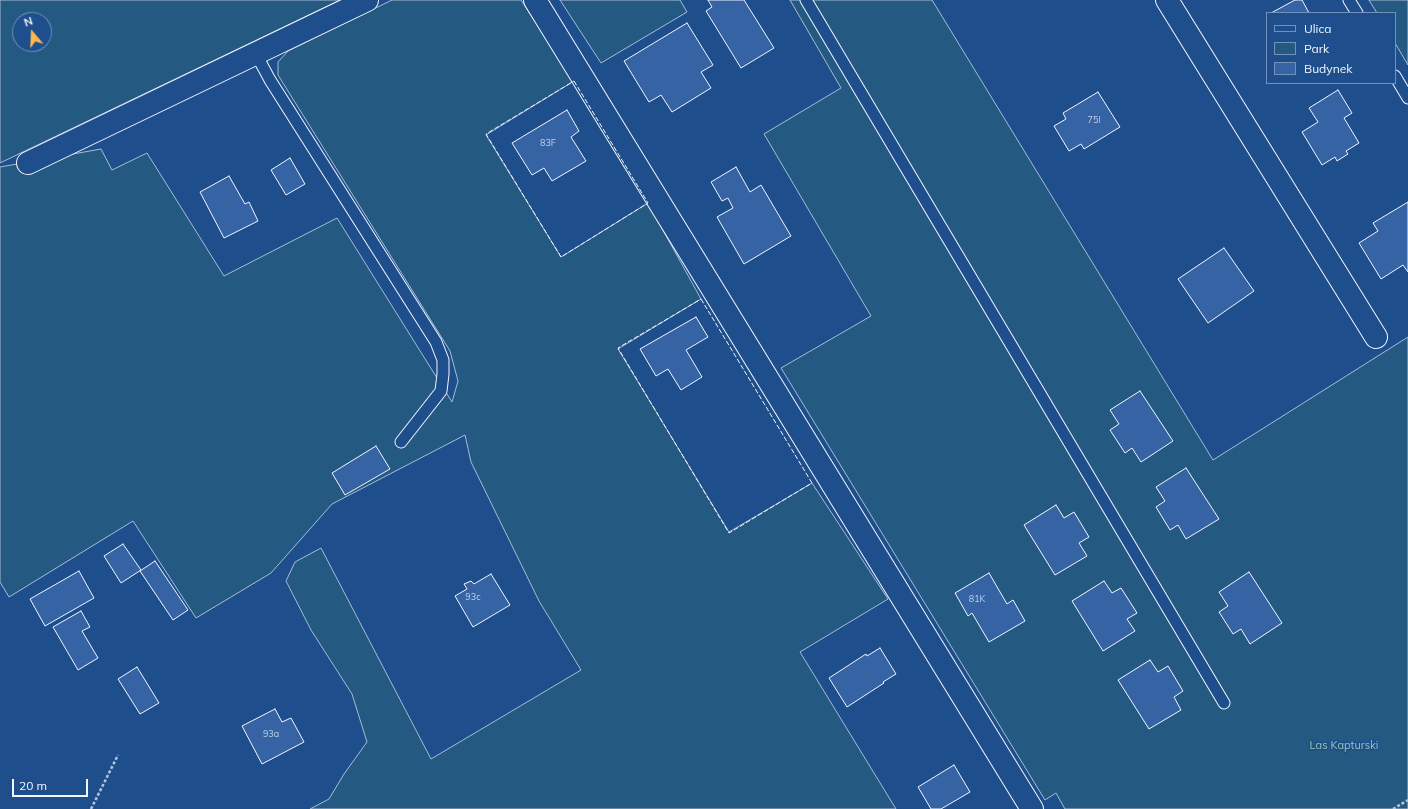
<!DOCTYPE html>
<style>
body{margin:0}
#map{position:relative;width:1408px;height:809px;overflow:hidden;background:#1f4e8c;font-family:Mulish,sans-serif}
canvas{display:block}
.legend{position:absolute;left:1266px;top:12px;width:130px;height:72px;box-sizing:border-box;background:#1f4e8c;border:1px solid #7391ba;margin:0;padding:5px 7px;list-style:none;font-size:12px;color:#f2f6ff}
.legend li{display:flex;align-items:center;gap:8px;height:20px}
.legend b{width:20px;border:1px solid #7391ba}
.north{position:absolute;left:12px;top:12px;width:40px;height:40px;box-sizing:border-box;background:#1f4e8c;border:1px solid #7391ba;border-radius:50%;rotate:341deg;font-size:11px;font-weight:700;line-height:16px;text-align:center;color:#f2f6ff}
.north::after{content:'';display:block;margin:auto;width:14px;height:18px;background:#ffb74d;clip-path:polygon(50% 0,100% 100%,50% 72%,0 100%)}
.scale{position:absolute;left:12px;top:779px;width:76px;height:18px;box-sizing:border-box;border:2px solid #f2f6ff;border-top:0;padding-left:5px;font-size:12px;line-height:14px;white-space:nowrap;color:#f2f6ff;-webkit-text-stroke:3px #1f4e8c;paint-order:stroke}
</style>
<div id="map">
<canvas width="1408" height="809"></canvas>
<ul class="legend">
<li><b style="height:5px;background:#1f4e8c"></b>Ulica</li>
<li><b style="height:11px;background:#245a82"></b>Park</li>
<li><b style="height:11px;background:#3563a3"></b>Budynek</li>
</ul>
<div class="north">N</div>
<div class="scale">20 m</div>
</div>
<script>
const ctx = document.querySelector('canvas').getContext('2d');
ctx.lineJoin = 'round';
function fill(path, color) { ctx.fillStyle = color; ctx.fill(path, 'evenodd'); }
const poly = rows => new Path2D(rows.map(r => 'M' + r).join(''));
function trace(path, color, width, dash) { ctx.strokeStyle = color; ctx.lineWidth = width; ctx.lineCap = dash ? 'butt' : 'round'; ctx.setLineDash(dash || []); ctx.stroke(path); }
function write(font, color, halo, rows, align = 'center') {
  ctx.font = font + ' Mulish,sans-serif'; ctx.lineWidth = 3; ctx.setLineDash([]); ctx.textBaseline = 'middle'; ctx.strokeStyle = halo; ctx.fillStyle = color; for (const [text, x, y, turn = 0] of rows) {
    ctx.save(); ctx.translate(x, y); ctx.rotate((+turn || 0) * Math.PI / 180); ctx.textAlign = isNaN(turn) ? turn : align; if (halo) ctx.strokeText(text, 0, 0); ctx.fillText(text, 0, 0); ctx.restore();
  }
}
const green = poly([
 [0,0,340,0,0,163,0,0],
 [20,20,44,20,44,44,20,44,20,20],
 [392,0,521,0,574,81,486,135,561,257,648,203,701,299,618,349,729,532,812,483,888,599,800,652,896,809,310,809,329,799,344,774,367,742,352,694,311,630,286,581,295,562,321,548,431,759,581,670,539,601,471,462,465,435,332,504,271,573,196,618,133,521,9,597,0,582,0,167,101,149,112,170,147,153,224,276,337,218,452,402,458,381,450,351,278,75,278,62,288,51,392,0],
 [560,0,680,0,687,12,601,63,560,0],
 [790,0,932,0,1213,460,1408,337,1408,809,1065,809,1056,793,1045,800,781,368,871,316,764,134,841,88,790,0],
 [1369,0,1408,0,1408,65,1395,43,1395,13,1377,13,1369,0]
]);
const building = poly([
 [708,0,744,0,774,48,741,68,706,11,712,7,708,0],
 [1295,0,1302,0,1309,13,1271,13,1295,0],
 [687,23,713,65,701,72,711,88,672,112,661,95,649,102,624,61,687,23],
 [1338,90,1352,113,1344,118,1359,143,1346,151,1348,154,1337,161,1335,157,1322,165,1302,132,1318,122,1309,108,1338,90],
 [1098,92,1120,127,1084,149,1081,144,1069,151,1054,126,1066,119,1063,113,1098,92],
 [567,110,579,131,571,137,586,161,552,181,544,168,532,175,512,143,567,110],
 [290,158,305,184,286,195,271,170,290,158],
 [736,167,750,192,761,185,791,236,744,264,717,217,733,208,728,198,722,201,711,182,736,167],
 [229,176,245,204,249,202,258,221,224,238,200,192,229,176],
 [1408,202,1408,272,1403,265,1381,279,1359,243,1378,231,1373,223,1408,202],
 [1224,248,1254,291,1208,323,1178,279,1224,248],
 [696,317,708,337,686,350,702,377,681,390,668,369,656,376,640,349,696,317],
 [1140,391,1173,441,1141,462,1132,448,1125,453,1110,430,1119,424,1110,410,1140,391],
 [376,446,390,469,345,495,332,473,376,446],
 [1186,468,1219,519,1186,539,1178,525,1170,530,1156,507,1165,501,1156,487,1186,468],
 [1056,505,1064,518,1074,512,1089,537,1079,543,1087,556,1055,575,1024,525,1056,505],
 [123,544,141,570,121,583,104,556,123,544],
 [155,561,188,610,173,620,140,571,155,561],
 [79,571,94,598,45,626,30,599,79,571],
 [1249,572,1282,623,1250,644,1241,629,1233,634,1219,612,1228,606,1219,592,1249,572],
 [989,573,1007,604,1013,600,1025,621,989,642,972,613,968,616,955,593,989,573],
 [491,574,510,605,473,627,455,596,467,589,464,584,471,581,474,584,491,574],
 [1104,581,1112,593,1121,588,1137,613,1127,619,1135,631,1103,651,1072,601,1104,581],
 [81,611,90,627,82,631,98,658,78,670,53,627,81,611],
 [880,648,896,674,883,682,884,683,847,707,829,678,866,654,867,656,880,648],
 [1150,660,1158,672,1168,666,1183,691,1174,697,1181,710,1149,729,1118,680,1150,660],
 [137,667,159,703,140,714,118,679,137,667],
 [275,709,282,722,291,718,304,742,262,764,242,726,275,709],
 [954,765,970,792,941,809,931,809,918,787,954,765]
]);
const path = poly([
 [91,809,118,755],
 [1393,809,1408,800]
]);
const lane = poly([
 [806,0,1224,703],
 [1349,0,1357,13],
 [256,54,270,80,436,342,443,360,443,374,441,391,401,442],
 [1395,76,1408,98]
]);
const street = poly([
 [535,0,1032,809],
 [1167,0,1376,337],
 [28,163,367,0]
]);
const fence = poly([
 [574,81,648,203,561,257,486,134,574,81],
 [701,299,812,483,729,533,618,348,701,299]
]);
const numberNames = [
 ["75l",1094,120],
 ["83F",548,143],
 ["93c",473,597],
 ["81K",977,599],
 ["93a",271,734]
];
const parkNames = [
 ["Las Kapturski",1344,746]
];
fill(green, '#245a82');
trace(green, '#a8bbd7', 1);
fill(building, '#3563a3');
trace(building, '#f2f6ff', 1);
trace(lane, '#f2f6ff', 13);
trace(street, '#f2f6ff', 24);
trace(path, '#b3c4dc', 2.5, [3, 2]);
trace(lane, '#1f4e8c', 11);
trace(street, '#1f4e8c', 22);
trace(fence, '#f2f6ff', 1, [5, 2]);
write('9px', '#c3d1e8', null, numberNames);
write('11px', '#97c8a6', '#1f4e8c', parkNames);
</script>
